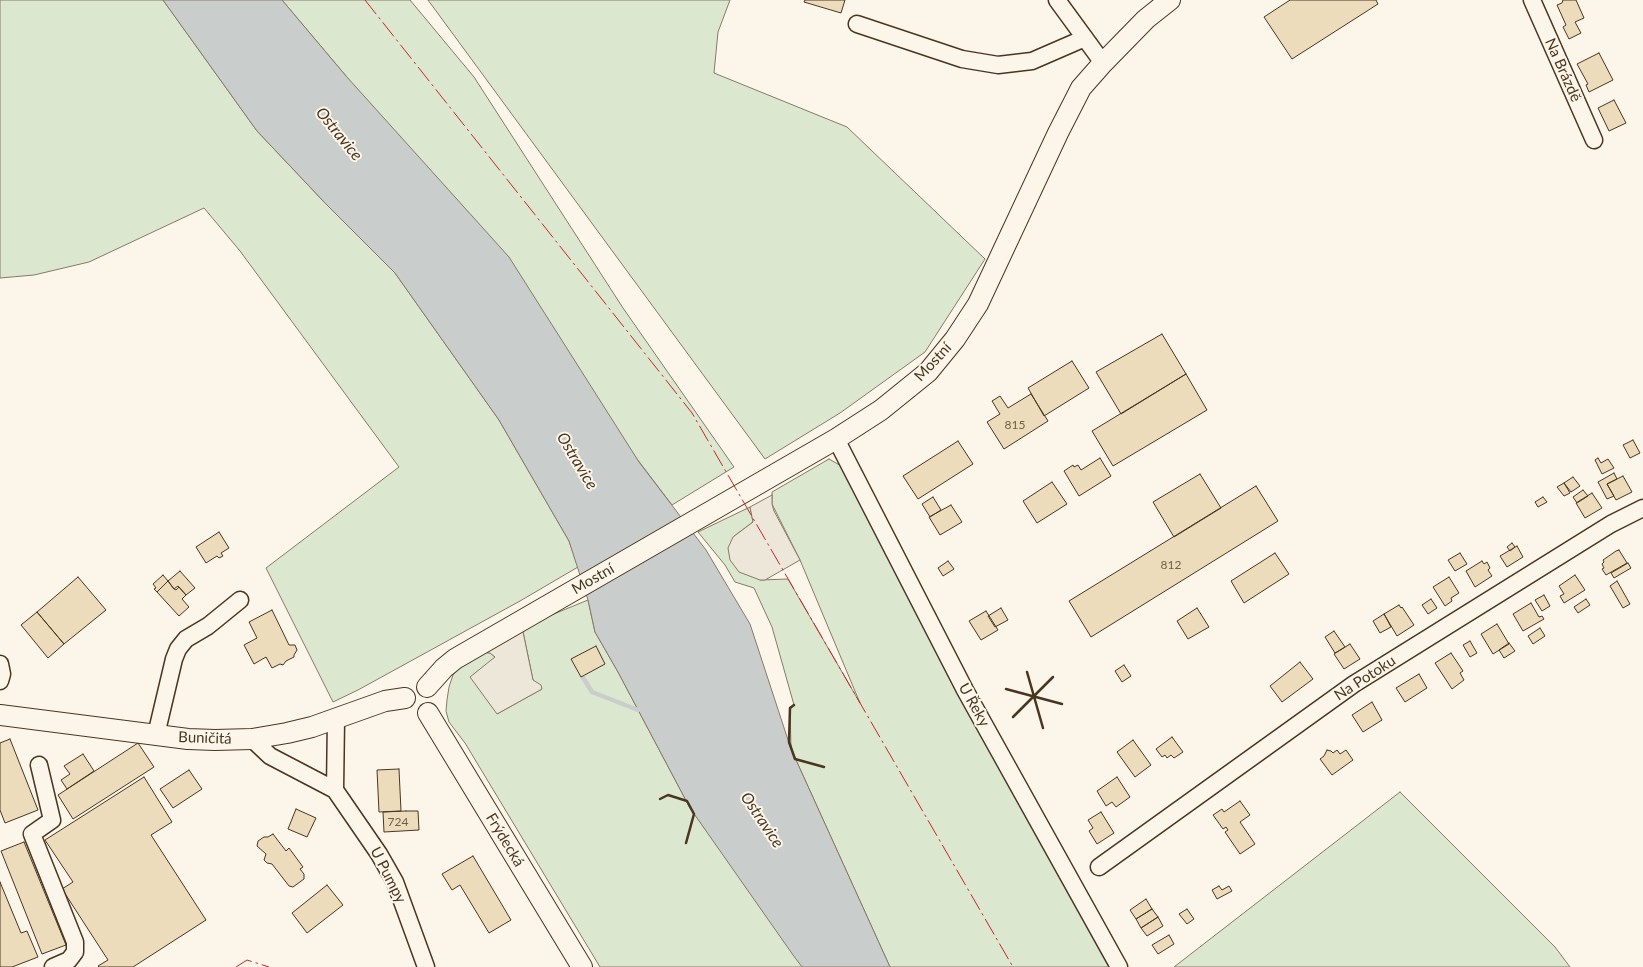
<!DOCTYPE html>
<meta charset="utf-8">
<style>
body{margin:0}
canvas{display:block;background:#fbf6e9}
</style>
<canvas width="1643" height="967"></canvas>
<script>
const ctx = document.querySelector('canvas').getContext('2d');
ctx.lineJoin = 'round';
function fill(path, color) { ctx.fillStyle = color; ctx.fill(path, 'evenodd'); }
const poly = rows => new Path2D(rows.map(r => 'M' + r).join(''));
function trace(path, color, width, dash) { ctx.strokeStyle = color; ctx.lineWidth = width; ctx.lineCap = dash ? 'butt' : 'round'; ctx.setLineDash(dash || []); ctx.stroke(path); }
function write(font, color, halo, rows, align = 'center') {
  ctx.font = font + ' Lato,sans-serif'; ctx.lineWidth = 4; ctx.setLineDash([]); ctx.textBaseline = 'middle'; ctx.strokeStyle = halo; ctx.fillStyle = color; for (const [text, x, y, turn = 0] of rows) {
    ctx.save(); ctx.translate(x, y); ctx.rotate((+turn || 0) * Math.PI / 180); ctx.textAlign = isNaN(turn) ? turn : align; if (halo) ctx.strokeText(text, 0, 0); ctx.fillText(text, 0, 0); ctx.restore();
  }
}
const green = poly([
 [0,0,163,0,257,131,326,204,395,273,499,420,569,541,578,567,520,601,358,690,333,702,266,568,399,467,240,251,204,208,89,262,34,275,0,278,0,0],
 [282,0,410,0,474,77,623,308,734,467,672,505,346,76,282,0],
 [428,0,730,0,718,32,714,73,847,127,985,259,925,352,840,413,765,459,428,0],
 [829,459,843,467,1119,967,890,967,791,749,790,708,794,705,772,627,754,588,735,582,725,565,698,532,750,507,753,522,733,537,760,580,788,579,860,703,800,560,772,504,772,492,829,459],
 [588,600,595,632,618,672,690,808,805,967,600,967,465,743,449,722,446,711,447,700,449,687,453,675,462,664,482,652,490,653,495,657,497,714,542,689,533,680,522,627,588,600],
 [1400,792,1555,947,1570,967,1174,967,1400,792]
]);
const parking = poly([
 [772,495,772,504,774,511,800,560,765,580,760,580,739,572,730,560,728,548,733,537,753,522,750,507,772,495],
 [522,627,533,680,541,685,542,689,497,714,470,677,495,657,490,653,482,652,522,627]
]);
const water = poly([
 [163,0,282,0,346,76,509,257,639,462,706,550,750,624,791,749,890,967,802,967,793,955,690,808,618,672,595,632,588,600,569,541,499,420,395,273,326,204,257,131,163,0]
]);
const stream = poly([
 [582,676,592,692,638,710]
]);
const building = poly([
 [805,0,845,0,841,13,804,2,805,0],
 [1290,0,1376,0,1378,4,1292,59,1264,17,1290,0],
 [1563,0,1576,0,1584,18,1575,22,1581,33,1569,39,1563,27,1566,25,1557,5,1562,3,1563,0],
 [1599,53,1613,80,1589,92,1586,85,1588,84,1577,64,1599,53],
 [1614,100,1626,123,1609,131,1598,108,1614,100],
 [1162,334,1186,374,1121,414,1096,372,1162,334],
 [1072,361,1089,388,1044,416,1028,388,1072,361],
 [1186,374,1207,410,1113,466,1092,431,1186,374],
 [1031,394,1048,421,1004,449,987,422,1000,414,992,401,1000,396,1008,408,1031,394],
 [1633,440,1640,453,1630,458,1623,445,1633,440],
 [958,441,973,464,918,499,903,476,958,441],
 [1100,458,1111,476,1079,496,1064,471,1073,465,1074,467,1078,465,1081,470,1100,458],
 [1598,458,1601,463,1608,459,1614,468,1602,474,1595,460,1598,458],
 [1614,473,1617,479,1607,484,1614,496,1607,499,1598,482,1614,473],
 [1200,474,1221,508,1174,537,1153,502,1200,474],
 [1623,476,1632,492,1616,500,1607,484,1623,476],
 [1573,477,1580,486,1571,492,1564,483,1573,477],
 [1052,482,1067,504,1037,523,1023,501,1052,482],
 [1564,483,1570,493,1564,496,1557,487,1564,483],
 [1256,486,1278,521,1091,637,1069,601,1256,486],
 [1583,490,1588,496,1577,503,1573,497,1583,490],
 [1592,493,1602,508,1585,518,1576,503,1592,493],
 [933,497,941,510,930,517,922,504,933,497],
 [1543,497,1547,502,1538,507,1535,502,1543,497],
 [951,505,962,522,940,535,929,517,951,505],
 [219,532,229,548,221,553,223,556,219,558,217,556,206,563,196,547,219,532],
 [1512,543,1515,547,1510,551,1507,547,1512,543],
 [1517,546,1523,557,1507,567,1500,556,1517,546],
 [1619,550,1627,563,1606,575,1602,569,1604,568,1602,564,1604,562,1603,560,1616,551,1619,550],
 [1275,553,1289,574,1244,603,1231,581,1275,553],
 [1460,553,1467,564,1455,571,1448,560,1460,553],
 [948,561,954,569,943,576,938,568,948,561],
 [1482,561,1484,564,1487,562,1490,568,1488,570,1492,576,1475,587,1466,571,1482,561],
 [1628,563,1631,568,1614,578,1611,573,1628,563],
 [180,571,195,588,186,595,178,586,174,589,168,581,180,571],
 [163,575,168,581,157,592,154,589,156,588,153,584,163,575],
 [1575,575,1585,590,1564,603,1560,596,1564,594,1559,586,1575,575],
 [78,577,106,610,64,644,37,612,78,577],
 [1449,577,1459,593,1451,598,1452,601,1445,606,1433,587,1449,577],
 [168,581,174,589,176,590,179,587,186,595,182,599,189,607,179,616,157,592,168,581],
 [1617,581,1630,604,1623,608,1610,586,1617,581],
 [1544,595,1550,606,1542,611,1535,600,1544,595],
 [1431,599,1437,608,1428,614,1422,605,1431,599],
 [1586,599,1590,605,1578,613,1574,607,1586,599],
 [1531,603,1539,617,1542,616,1544,619,1523,631,1513,614,1531,603],
 [1399,605,1401,608,1402,607,1414,625,1397,636,1384,614,1399,605],
 [1001,608,1008,620,995,627,988,616,1001,608],
 [1197,608,1209,627,1188,639,1177,621,1197,608],
 [272,610,289,645,295,645,297,650,294,655,294,657,286,661,283,665,280,664,272,668,266,657,254,664,244,645,257,638,249,622,272,610],
 [986,611,998,630,981,640,969,621,986,611],
 [37,612,64,644,48,658,21,625,37,612],
 [1384,614,1391,627,1380,633,1373,621,1384,614],
 [1497,624,1509,644,1493,654,1481,634,1497,624],
 [1540,628,1545,636,1533,644,1528,636,1540,628],
 [1334,631,1345,647,1335,653,1325,637,1334,631],
 [1470,641,1477,653,1470,657,1463,645,1470,641],
 [1509,643,1515,651,1504,658,1499,650,1509,643],
 [1350,644,1360,659,1344,669,1334,654,1350,644],
 [596,646,605,664,581,677,571,659,596,646],
 [1451,653,1463,671,1460,673,1464,680,1452,689,1435,663,1451,653],
 [1300,662,1313,679,1282,702,1270,686,1300,662],
 [1124,665,1131,676,1122,682,1115,671,1124,665],
 [1419,674,1427,688,1405,702,1396,688,1419,674],
 [1372,702,1382,720,1363,732,1352,715,1372,702],
 [1172,737,1183,752,1174,758,1171,755,1167,758,1165,755,1162,757,1156,749,1172,737],
 [10,739,38,810,5,823,0,810,0,743,10,739],
 [1133,740,1151,765,1135,777,1117,752,1133,740],
 [138,743,154,767,73,819,58,795,138,743],
 [1327,750,1331,751,1333,753,1337,750,1340,754,1346,750,1353,760,1332,775,1320,759,1324,756,1327,750],
 [83,754,94,771,67,789,61,780,70,774,64,766,83,754],
 [399,769,401,811,379,812,377,770,399,769],
 [189,770,202,789,173,808,160,789,189,770],
 [144,777,172,822,151,835,206,920,133,967,99,967,98,966,108,960,62,889,73,882,45,840,144,777],
 [1117,777,1130,797,1116,807,1112,802,1106,806,1097,791,1117,777],
 [1240,801,1250,815,1240,822,1255,844,1240,854,1225,832,1228,830,1226,827,1223,829,1213,815,1222,809,1224,812,1240,801],
 [296,809,316,818,307,837,288,829,296,809],
 [406,811,418,811,419,830,384,832,383,812,406,811],
 [1101,812,1114,833,1097,844,1089,831,1093,828,1088,820,1101,812],
 [273,834,286,851,289,848,303,867,300,869,304,874,304,879,293,887,289,886,272,864,267,863,264,860,266,854,257,846,258,841,264,837,268,837,273,834],
 [24,842,66,945,42,954,1,851,24,842],
 [473,856,511,920,489,933,460,885,452,890,442,874,473,856],
 [0,882,21,933,27,931,38,957,12,967,0,967,0,882],
 [327,885,343,905,307,933,292,913,327,885],
 [1219,886,1222,890,1229,886,1232,891,1217,899,1212,890,1219,886],
 [1146,899,1152,909,1136,919,1130,910,1146,899],
 [1152,909,1158,917,1141,928,1136,919,1152,909],
 [1187,909,1194,919,1187,924,1179,914,1187,909],
 [1158,917,1163,926,1147,936,1141,928,1158,917],
 [1169,935,1174,944,1158,954,1152,945,1169,935]
]);
const minor = poly([
 [1057,0,1103,63],
 [1532,0,1594,140],
 [857,24,962,59,998,65,1032,61,1085,38],
 [836,439,965,690,1119,967],
 [0,664,2,674,0,681],
 [336,719,335,790,379,854,395,882,426,967],
 [156,735,174,659,178,649,186,639,208,626,240,600],
 [252,739,270,756,335,790],
 [39,765,52,820,32,834,75,942,75,952,69,960,53,967],
 [1099,867,1354,684,1611,524,1643,508]
]);
const major = poly([
 [427,687,444,668,455,659,836,439,881,410,928,372,955,339,978,304,1058,133,1081,88,1103,63,1146,19,1170,0],
 [428,713,582,967],
 [0,715,188,739,215,740,252,739,287,733,312,727,385,701,405,698]
]);
const wall = poly([
 [1027,672,1043,728],
 [1006,689,1062,704],
 [794,705,790,708,789,742,795,759,824,767],
 [1013,717,1053,677],
 [660,799,668,795,687,801,694,814,686,843]
]);
const power = poly([
 [365,0,692,413,1013,967],
 [236,967,247,960,269,967]
]);
const numberNames = [
 ["815",1015,425],
 ["812",1171,565],
 ["724",398,822]
];
const streetNames = [
 ["Na Brázdě",1563,70,66],
 ["Mostní",933,362,-47],
 ["Mostní",593,579,-30],
 ["Na Potoku",1365,678,-33],
 ["U Řeky",974,705,61],
 ["Buničitá",205,738,2],
 ["Frýdecká",505,840,59],
 ["U Pumpy",388,875,63]
];
const waterNames = [
 ["Ostravice",339,134,51],
 ["Ostravice",577,461,59],
 ["Ostravice",762,820,56]
];
fill(green, '#dce7d0');
trace(green, '#887966', 1);
fill(parking, '#ede7d9');
trace(parking, '#887966', 1);
fill(water, '#c9cecd');
trace(water, '#887966', 1);
trace(stream, '#c9cecd', 4.5);
fill(building, '#ecdcbc');
trace(building, '#4a3520', 1);
trace(minor, '#4a3520', 19);
trace(major, '#4a3520', 22);
trace(minor, '#fbf6e9', 16);
trace(major, '#fbf6e9', 20);
trace(wall, '#4a3520', 2.5);
trace(power, '#c62828', 1, [18, 4, 2.5, 4]);
write('12px', '#725f47', null, numberNames);
write('15px', '#4a3520', '#fbf6e9', streetNames);
write('italic 16px', '#4a3520', '#fbf6e9', waterNames);
</script>
